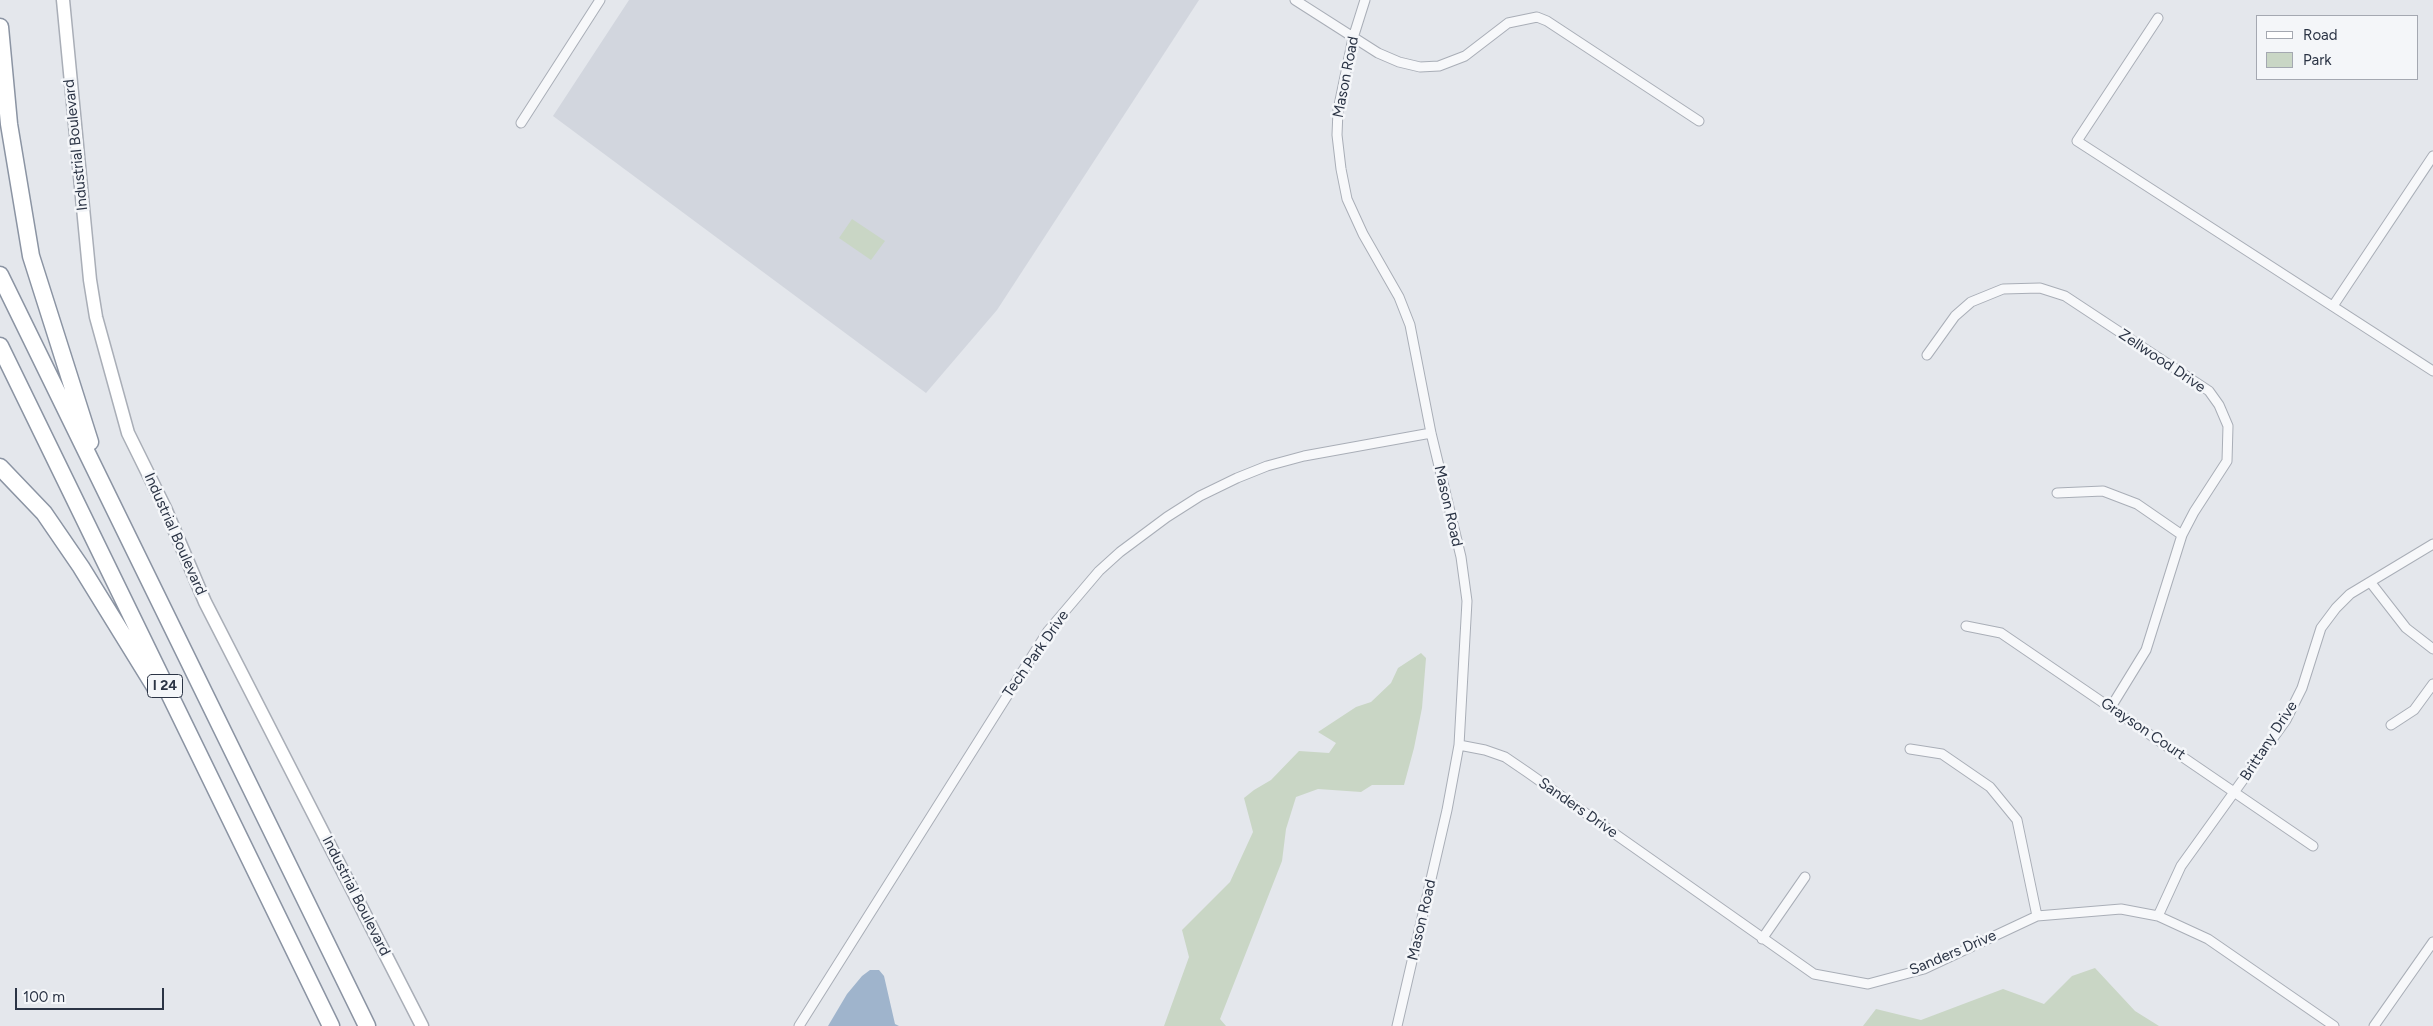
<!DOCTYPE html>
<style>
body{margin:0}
#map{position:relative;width:2433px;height:1026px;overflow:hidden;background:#e4e7ec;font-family:Figtree,sans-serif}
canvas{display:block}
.legend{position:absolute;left:2256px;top:15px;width:162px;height:65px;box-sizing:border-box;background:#f4f6f9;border:1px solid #a4a8b1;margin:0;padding:6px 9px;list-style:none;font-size:15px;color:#2b3445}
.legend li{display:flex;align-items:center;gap:10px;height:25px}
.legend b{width:25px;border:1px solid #a4a8b1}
.scale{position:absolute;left:15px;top:988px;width:149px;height:22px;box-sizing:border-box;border:2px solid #2b3445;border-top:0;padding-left:6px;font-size:15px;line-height:18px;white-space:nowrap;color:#2b3445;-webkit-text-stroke:4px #f4f6f9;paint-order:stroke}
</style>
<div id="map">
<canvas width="2433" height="1026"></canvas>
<ul class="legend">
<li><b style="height:6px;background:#fff"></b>Road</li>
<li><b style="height:14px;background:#c9d6c5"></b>Park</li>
</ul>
<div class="scale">100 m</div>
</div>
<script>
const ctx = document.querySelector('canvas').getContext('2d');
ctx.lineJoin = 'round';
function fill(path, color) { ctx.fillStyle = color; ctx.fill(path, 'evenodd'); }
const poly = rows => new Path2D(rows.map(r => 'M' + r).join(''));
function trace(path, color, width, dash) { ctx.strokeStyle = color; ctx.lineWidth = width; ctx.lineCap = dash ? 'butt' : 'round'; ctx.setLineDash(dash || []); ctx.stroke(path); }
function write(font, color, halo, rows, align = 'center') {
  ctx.font = font + ' Figtree,sans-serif'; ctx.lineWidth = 5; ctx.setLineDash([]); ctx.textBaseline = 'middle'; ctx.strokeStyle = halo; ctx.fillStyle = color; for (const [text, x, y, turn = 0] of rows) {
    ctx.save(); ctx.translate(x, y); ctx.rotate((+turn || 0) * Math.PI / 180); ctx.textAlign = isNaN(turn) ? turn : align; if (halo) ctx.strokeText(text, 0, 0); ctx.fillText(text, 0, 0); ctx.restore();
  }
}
const built = poly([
 [629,0,1199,0,997,310,926,393,553,116]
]);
const green = poly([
 [852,219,885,241,871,260,839,238],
 [1421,653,1426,658,1422,708,1414,748,1404,785,1372,785,1361,792,1318,789,1296,797,1286,829,1282,861,1220,1019,1226,1026,1164,1026,1189,957,1182,930,1230,882,1253,832,1244,798,1254,790,1271,780,1299,751,1329,753,1336,743,1318,732,1356,707,1371,702,1391,683,1398,668],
 [2095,968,2135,1011,2159,1026,1863,1026,1876,1009,1921,1020,2003,989,2044,1004,2072,976]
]);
const water = poly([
 [870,970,879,970,884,976,895,1024,899,1026,828,1026,847,994,862,976]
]);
const street = poly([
 [1295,0,1378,53,1399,62,1420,67,1439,66,1465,56,1508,23,1537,17,1547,21,1699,121],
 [1365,0,1353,38,1338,110,1337,135,1341,169,1347,199,1363,234,1399,297,1410,325,1431,433,1461,557,1467,601,1459,745,1447,810,1397,1026],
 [2158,18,2077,141,2433,371],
 [521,123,600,0],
 [2333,306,2433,156],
 [1927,355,1955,316,1971,302,2003,289,2040,288,2065,296,2209,391,2219,405,2228,426,2227,461,2194,512,2182,535,2146,650,2111,707],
 [2057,493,2103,491,2137,504,2182,535],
 [2371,583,2406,628,2433,649],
 [1966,626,2001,633,2313,846],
 [2391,725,2414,710,2433,684],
 [1459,745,1485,750,1505,757,1527,772,1814,974,1868,984,1924,969,2037,916,2121,909,2158,916,2208,939,2334,1026],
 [1910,749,1942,754,1990,787,2017,820,2037,916],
 [2158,916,2181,866,2286,720,2302,688,2321,628,2336,608,2350,594,2433,544],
 [1762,939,1805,877],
 [799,1026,1048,631,1099,571,1120,552,1167,517,1200,496,1237,478,1267,466,1304,456,1431,433],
 [2374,1026,2433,942]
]);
const secondary = poly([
 [63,0,90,280,96,317,128,433,165,508,205,602,422,1026]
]);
const highway = poly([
 [0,27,9,124,31,256,90,442],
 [0,275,367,1026],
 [0,346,331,1026],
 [0,467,44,513,81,567,155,687]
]);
const shields = [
 [165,686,35]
];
const shieldNames = [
 ["I 24",165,686]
];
const streetNames = [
 ["Mason Road",1346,77,-79],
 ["Industrial Boulevard",76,145,-96],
 ["Zellwood Drive",2162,361,34],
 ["Mason Road",1448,506,77],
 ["Industrial Boulevard",175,534,66],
 ["Tech Park Drive",1036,654,-55],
 ["Grayson Court",2143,729,34],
 ["Brittany Drive",2269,741,-57],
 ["Sanders Drive",1578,808,35],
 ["Industrial Boulevard",356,896,63],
 ["Mason Road",1422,920,-77],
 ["Sanders Drive",1953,953,-23]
];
fill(built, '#d2d6de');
fill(green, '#c9d6c5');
fill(water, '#9fb4cc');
trace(street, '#a9aeb7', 11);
trace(secondary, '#a9aeb7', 15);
trace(highway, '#8b94a3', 19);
trace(street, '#f7f8fa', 9);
trace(secondary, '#fff', 12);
trace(highway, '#fff', 16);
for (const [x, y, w] of shields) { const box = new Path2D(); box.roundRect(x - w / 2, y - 11.5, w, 23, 4); ctx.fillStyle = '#f4f6f9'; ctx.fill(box); trace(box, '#2b3445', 1); }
write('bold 14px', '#2b3445', null, shieldNames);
write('15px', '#2b3445', '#f4f6f9', streetNames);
</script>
